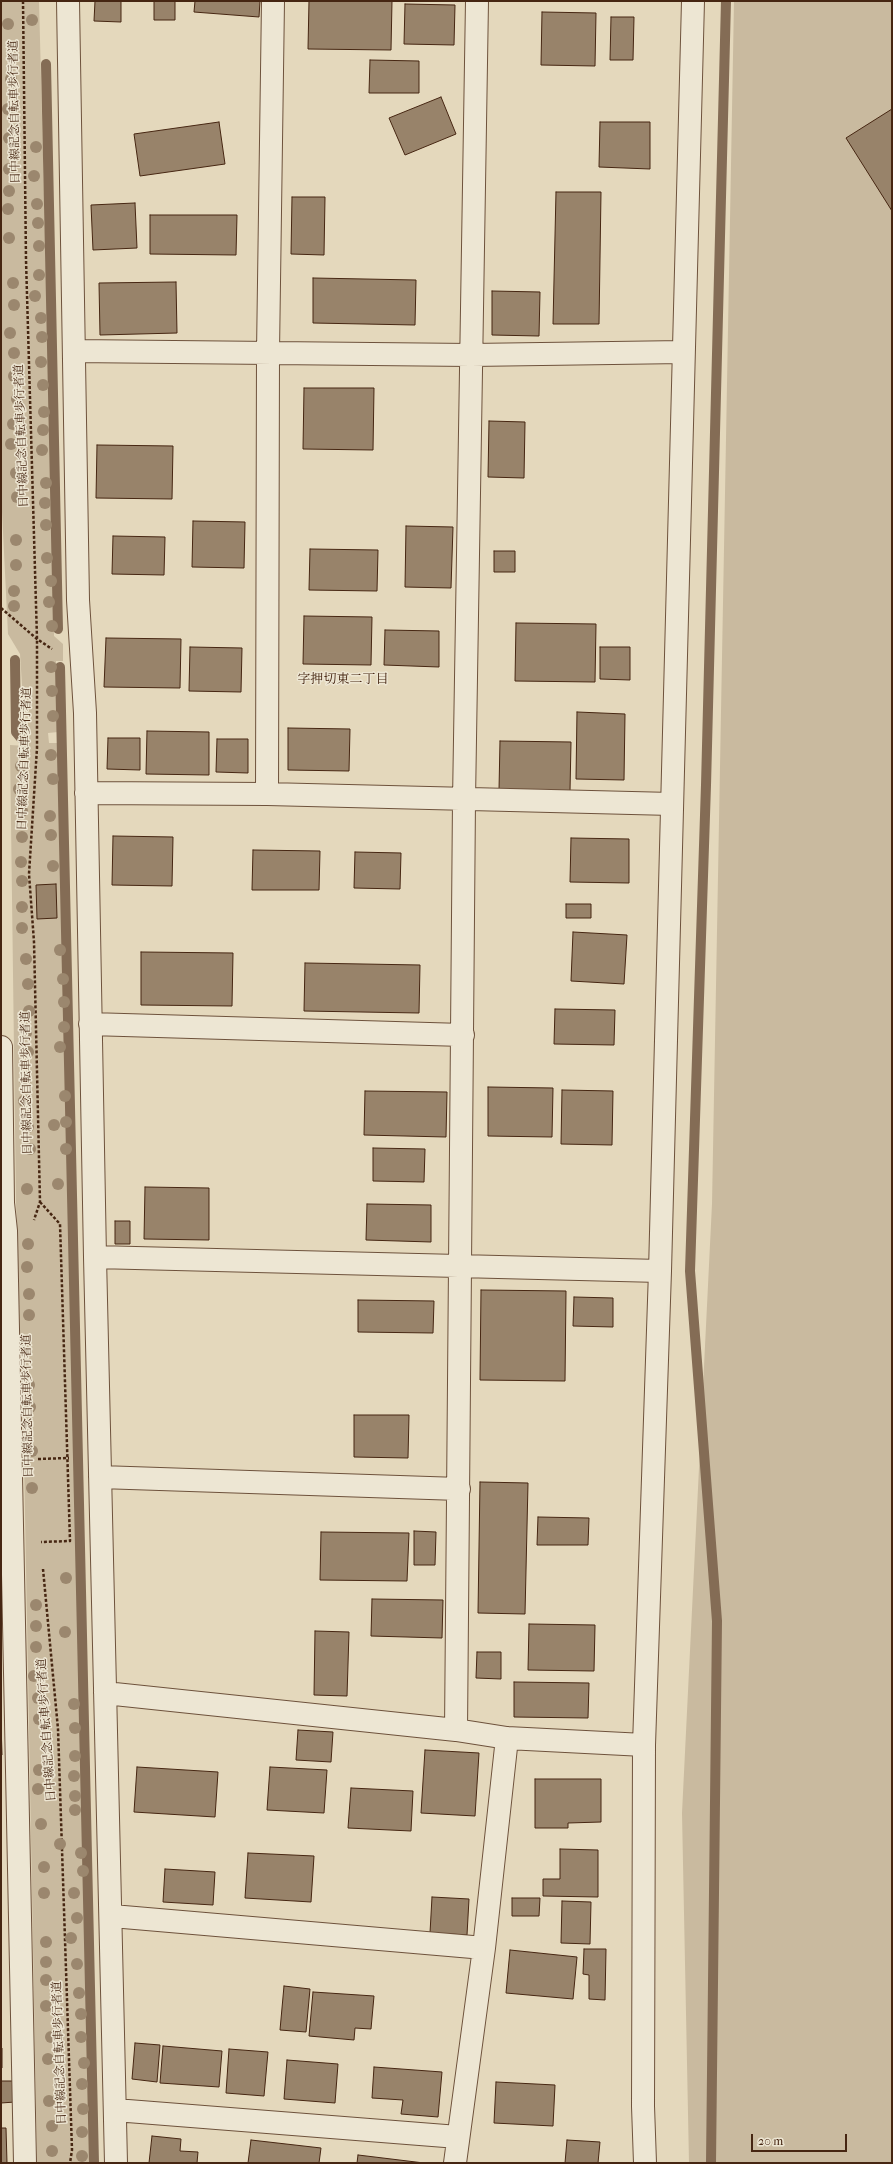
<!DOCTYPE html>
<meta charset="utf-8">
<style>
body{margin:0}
#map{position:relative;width:893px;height:2164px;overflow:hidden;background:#e4d8bc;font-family:"IM FELL French Canon",serif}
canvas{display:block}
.frame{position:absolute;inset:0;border:2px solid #462612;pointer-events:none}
.scale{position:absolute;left:751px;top:2134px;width:96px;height:18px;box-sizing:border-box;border:2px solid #462612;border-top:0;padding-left:5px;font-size:12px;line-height:14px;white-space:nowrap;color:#462612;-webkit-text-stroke:3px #ede6d3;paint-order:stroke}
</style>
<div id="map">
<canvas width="893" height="2164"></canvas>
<div class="frame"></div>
<div class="scale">20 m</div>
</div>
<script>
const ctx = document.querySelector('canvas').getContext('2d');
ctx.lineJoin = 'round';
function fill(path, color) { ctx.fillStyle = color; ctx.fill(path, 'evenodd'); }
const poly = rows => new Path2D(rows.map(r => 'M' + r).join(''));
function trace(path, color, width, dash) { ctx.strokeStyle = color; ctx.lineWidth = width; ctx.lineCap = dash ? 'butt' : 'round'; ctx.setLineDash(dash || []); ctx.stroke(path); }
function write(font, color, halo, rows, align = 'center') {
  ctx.font = font + ' "IM FELL French Canon","Noto Serif JP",serif'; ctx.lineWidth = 3; ctx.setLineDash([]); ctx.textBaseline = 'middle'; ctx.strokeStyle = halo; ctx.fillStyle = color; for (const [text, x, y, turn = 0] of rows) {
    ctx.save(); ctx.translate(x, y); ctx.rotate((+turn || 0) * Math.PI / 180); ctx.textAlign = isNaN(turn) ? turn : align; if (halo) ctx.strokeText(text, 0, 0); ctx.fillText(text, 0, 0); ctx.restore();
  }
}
const green = poly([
 [1,1,39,1,54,578,54,636,63,644,63,661,56,661,58,732,48,733,49,743,58,743,90,2163,37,2163,24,1460,16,1202,10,745,26,746,20,654,8,634,1,491],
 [734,1,892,1,892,2163,689,2163,682,1813,712,1204]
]);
const stream = poly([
 [46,64,58,629],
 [15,660,16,732,21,738],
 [60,667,94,2163],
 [711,2163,717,1621,690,1271,706,785,726,1]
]);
const building = poly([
 [95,1,121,1,121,22,94,21,95,1],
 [154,1,175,1,175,20,154,20,154,1],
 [195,1,260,1,259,17,194,12,195,1],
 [309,1,392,1,391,50,308,49,309,1],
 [405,4,455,5,454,45,404,44,405,4],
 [542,12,596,13,595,66,541,65,542,12],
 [611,17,634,17,633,60,610,60,611,17],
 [370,60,419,61,419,93,369,93,370,60],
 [441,97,456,134,405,155,389,118,441,97],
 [892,109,892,211,846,138,892,109],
 [219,122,225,164,140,176,134,134,219,122],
 [600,122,650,122,650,169,599,167,600,122],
 [556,192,601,192,599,324,553,324,556,192],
 [292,197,325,197,324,255,291,254,292,197],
 [135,203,137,248,93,250,91,205,135,203],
 [150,215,237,215,236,255,150,254,150,215],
 [313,278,416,280,415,325,313,323,313,278],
 [176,282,177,333,100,335,99,283,176,282],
 [492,291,540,292,539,336,492,335,492,291],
 [304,388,374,388,373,450,303,449,304,388],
 [489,421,525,422,524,478,488,477,489,421],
 [97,445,173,446,172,499,96,498,97,445],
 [193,521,245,522,244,568,192,567,193,521],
 [406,526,453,527,451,588,405,587,406,526],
 [113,536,165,537,164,575,112,574,113,536],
 [310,549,378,550,377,591,309,590,310,549],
 [494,551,515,551,515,572,494,572,494,551],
 [304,616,372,617,371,665,303,664,304,616],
 [516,623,596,624,595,682,515,681,516,623],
 [385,630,439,631,439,667,384,665,385,630],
 [106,638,181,639,180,688,104,687,106,638],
 [190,647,242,648,241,692,189,691,190,647],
 [600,647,630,647,630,680,600,679,600,647],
 [577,712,625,714,624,780,576,779,577,712],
 [288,728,350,729,349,771,288,770,288,728],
 [147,731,209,732,209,775,146,774,147,731],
 [108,738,140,738,140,770,107,769,108,738],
 [217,739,248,739,248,773,216,772,217,739],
 [500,741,571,742,570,791,499,790,500,741],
 [113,836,173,837,172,886,112,885,113,836],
 [571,838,629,839,629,883,570,882,571,838],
 [253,850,320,851,319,890,252,890,253,850],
 [355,852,401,853,400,889,354,888,355,852],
 [56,884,57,918,37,919,36,885,56,884],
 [566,904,591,904,591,918,566,918,566,904],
 [573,932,627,935,624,984,571,981,573,932],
 [141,952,233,953,232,1006,141,1005,141,952],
 [305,963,420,965,419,1013,304,1011,305,963],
 [555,1009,615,1010,614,1045,554,1044,555,1009],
 [488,1087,553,1088,552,1137,488,1136,488,1087],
 [562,1090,613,1091,612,1145,561,1144,562,1090],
 [365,1091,447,1092,446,1137,364,1135,365,1091],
 [373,1148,425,1149,424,1182,373,1181,373,1148],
 [145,1187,209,1188,209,1240,144,1239,145,1187],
 [367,1204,431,1205,431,1242,366,1240,367,1204],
 [115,1221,130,1221,130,1244,115,1244,115,1221],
 [481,1290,566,1291,565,1381,480,1380,481,1290],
 [574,1297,613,1298,613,1327,573,1326,574,1297],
 [358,1300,434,1301,433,1333,358,1332,358,1300],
 [354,1415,409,1415,408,1458,354,1457,354,1415],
 [480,1482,528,1483,525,1614,478,1613,480,1482],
 [538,1517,589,1518,588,1545,537,1545,538,1517],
 [414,1531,436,1532,435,1565,414,1565,414,1531],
 [321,1532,409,1533,407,1581,320,1580,321,1532],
 [372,1599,443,1600,442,1638,371,1636,372,1599],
 [529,1624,595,1625,594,1671,528,1670,529,1624],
 [315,1631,349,1632,347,1696,314,1695,315,1631],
 [477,1652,501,1652,501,1679,476,1678,477,1652],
 [514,1682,589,1683,588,1718,514,1717,514,1682],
 [1,1723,2,1755,1,1755,1,1723],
 [298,1730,333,1732,331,1762,296,1760,298,1730],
 [425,1750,479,1753,475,1816,421,1813,425,1750],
 [137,1767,218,1772,215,1817,134,1812,137,1767],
 [270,1767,327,1770,324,1813,267,1810,270,1767],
 [535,1779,601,1779,601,1822,568,1823,568,1828,535,1828,535,1779],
 [351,1788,413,1791,411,1831,348,1828,351,1788],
 [560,1849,598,1850,598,1897,543,1896,543,1879,560,1879,560,1849],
 [248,1853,314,1856,311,1902,245,1898,248,1853],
 [165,1869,215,1872,213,1905,163,1902,165,1869],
 [432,1897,469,1899,467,1935,430,1933,432,1897],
 [512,1898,540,1898,539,1916,512,1916,512,1898],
 [562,1901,591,1902,590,1944,561,1943,562,1901],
 [584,1949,606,1949,605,2000,589,1999,589,1975,583,1974,584,1949],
 [510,1950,577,1957,573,1999,506,1993,510,1950],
 [284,1986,310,1989,306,2032,280,2030,284,1986],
 [313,1992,374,1996,371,2029,355,2028,354,2040,309,2036,313,1992],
 [135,2043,160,2045,157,2082,132,2079,135,2043],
 [163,2046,222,2051,219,2087,160,2083,163,2046],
 [1,2048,2,2048,2,2068,1,2068,1,2048],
 [229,2049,268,2052,264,2096,226,2093,229,2049],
 [287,2060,338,2064,335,2103,284,2099,287,2060],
 [374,2067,442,2072,438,2117,401,2114,403,2100,372,2098,374,2067],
 [1,2081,14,2081,15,2102,1,2103,1,2081],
 [496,2082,555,2085,553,2126,494,2123,496,2082],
 [1,2128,6,2128,7,2163,1,2163,1,2128],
 [152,2136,181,2139,180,2151,198,2152,197,2163,149,2163,152,2136],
 [251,2140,321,2148,319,2163,248,2163,251,2140],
 [567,2140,600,2142,598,2163,565,2163,567,2140],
 [358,2155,424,2163,357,2163,358,2155]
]);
const path = poly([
 [23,1,26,260,37,639,37,748,29,874,34,942,40,1202,34,1220],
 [1,608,37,639,52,649],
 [40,1202,60,1224,70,1541,41,1542],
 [38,1459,69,1458],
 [43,1569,58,1729,72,2150,70,2163]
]);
const minor = poly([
 [68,1,78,600,85,713,95,1257,116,2163],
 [74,351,471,355,683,352],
 [86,793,267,794,672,804],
 [267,794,268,352,273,1],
 [90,1024,463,1035],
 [1,1047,3,1203,6,1231,25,2163],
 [95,1257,660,1271],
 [100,1477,459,1489],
 [105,1693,456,1730,507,1738,644,1745],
 [456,1730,464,800,477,1],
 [112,1916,484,1948],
 [115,2110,458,2137],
 [455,2163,484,1948,507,1738],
 [645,2163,643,2106,644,1745,660,1271,693,1]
]);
const trees = [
 [32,20],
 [8,24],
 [11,79],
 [8,109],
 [9,138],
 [36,147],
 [9,169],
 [34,176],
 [9,191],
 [37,204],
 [8,209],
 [38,223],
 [9,238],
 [39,246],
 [39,275],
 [13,283],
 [35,296],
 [14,305],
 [41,318],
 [10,333],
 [42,337],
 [14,353],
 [41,362],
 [14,376],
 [43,385],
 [17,399],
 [44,412],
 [13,424],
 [43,430],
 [11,444],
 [42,450],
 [16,473],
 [46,483],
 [17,497],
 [45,503],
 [46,525],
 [16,540],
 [47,558],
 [16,565],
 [51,581],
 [14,591],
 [49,602],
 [14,606],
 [52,626],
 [51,667],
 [52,691],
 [53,716],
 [51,755],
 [21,766],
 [53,779],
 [19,789],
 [22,811],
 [50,816],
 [51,835],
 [22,837],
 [21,862],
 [53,866],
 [22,881],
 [22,907],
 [22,928],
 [60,950],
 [26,959],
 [63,979],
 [28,984],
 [64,1002],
 [29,1011],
 [64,1027],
 [26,1033],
 [60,1047],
 [28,1052],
 [25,1080],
 [65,1096],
 [24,1101],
 [66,1122],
 [54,1125],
 [28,1127],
 [30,1149],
 [66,1149],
 [58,1184],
 [27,1189],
 [28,1244],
 [27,1267],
 [29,1294],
 [29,1315],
 [29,1385],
 [30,1407],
 [32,1451],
 [32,1488],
 [66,1578],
 [36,1605],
 [36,1626],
 [65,1632],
 [36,1647],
 [34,1676],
 [38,1698],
 [74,1704],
 [39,1719],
 [75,1728],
 [75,1756],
 [39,1770],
 [74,1776],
 [38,1789],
 [75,1796],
 [75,1810],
 [41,1824],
 [60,1844],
 [81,1853],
 [44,1867],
 [83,1871],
 [44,1893],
 [74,1893],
 [77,1918],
 [71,1938],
 [46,1942],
 [46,1962],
 [77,1964],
 [46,1980],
 [79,1993],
 [46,2006],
 [81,2014],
 [51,2037],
 [81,2037],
 [48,2059],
 [84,2063],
 [82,2084],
 [49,2101],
 [83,2109],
 [52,2126],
 [82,2132],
 [52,2151],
 [82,2156]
];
const streetNames = [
 ["日中線記念自転車歩行者道",15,112,-91],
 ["日中線記念自転車歩行者道",22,436,-92],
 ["日中線記念自転車歩行者道",25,759,-88],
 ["日中線記念自転車歩行者道",27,1083,-91],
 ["日中線記念自転車歩行者道",28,1406,-91],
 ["日中線記念自転車歩行者道",47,1730,-94],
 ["日中線記念自転車歩行者道",60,2053,-92]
];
const neighbourhoodNames = [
 ["字押切東二丁目",343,680]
];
fill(green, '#c9ba9f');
trace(stream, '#846c55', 10);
fill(building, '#98836a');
trace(building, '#462612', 1);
trace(minor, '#6e523c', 24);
trace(path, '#462612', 2.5, [3, 2]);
trace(minor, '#ede6d3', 22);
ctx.fillStyle = '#9b876e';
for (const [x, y] of trees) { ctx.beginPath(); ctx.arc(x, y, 6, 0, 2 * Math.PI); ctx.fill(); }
write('12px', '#462612', '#ede6d3', streetNames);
write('13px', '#462612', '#ede6d3', neighbourhoodNames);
</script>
